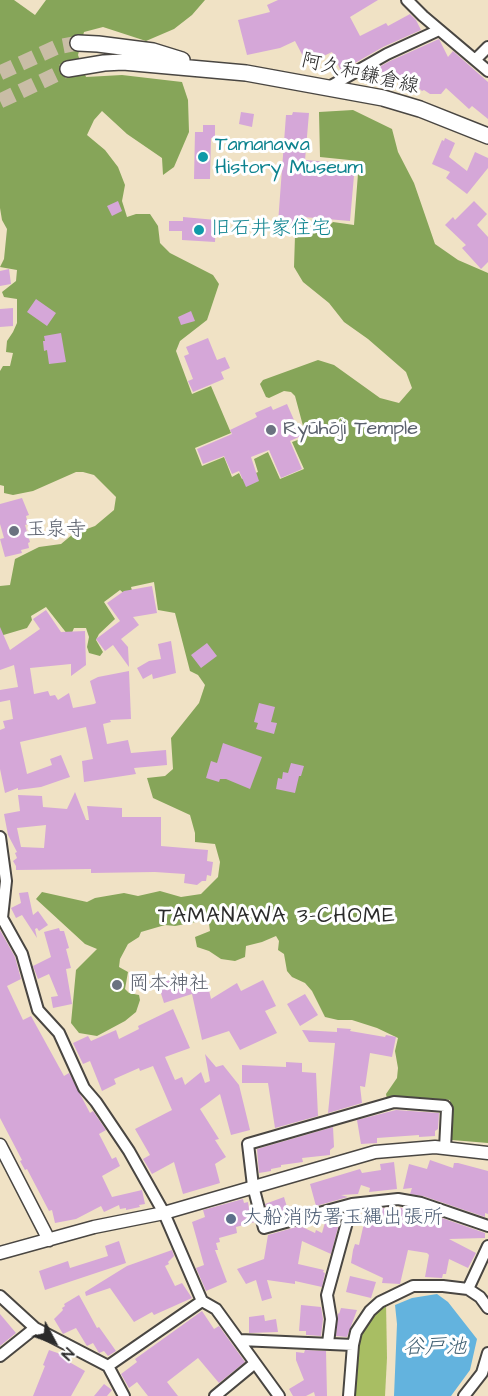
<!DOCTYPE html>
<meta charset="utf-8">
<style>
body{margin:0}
#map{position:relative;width:488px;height:1396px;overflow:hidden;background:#f0e2c5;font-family:"Architects Daughter",sans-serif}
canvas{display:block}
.north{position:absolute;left:24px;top:1312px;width:60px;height:60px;-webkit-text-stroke:4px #fff;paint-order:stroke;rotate:131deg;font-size:16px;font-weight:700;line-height:24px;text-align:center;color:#2b2b2b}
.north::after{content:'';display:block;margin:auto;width:21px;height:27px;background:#2b2b2b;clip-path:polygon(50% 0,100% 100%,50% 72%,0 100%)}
</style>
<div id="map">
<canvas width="488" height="1396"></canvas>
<div class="north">N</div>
</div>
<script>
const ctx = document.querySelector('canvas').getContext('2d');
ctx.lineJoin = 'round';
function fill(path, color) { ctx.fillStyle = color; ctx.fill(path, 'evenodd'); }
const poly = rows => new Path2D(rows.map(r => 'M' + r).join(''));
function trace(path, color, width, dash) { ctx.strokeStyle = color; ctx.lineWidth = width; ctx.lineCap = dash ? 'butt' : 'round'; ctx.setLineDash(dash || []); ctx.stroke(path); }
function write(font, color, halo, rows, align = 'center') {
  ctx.font = font + ' "Architects Daughter","Klee One",sans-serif'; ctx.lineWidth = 6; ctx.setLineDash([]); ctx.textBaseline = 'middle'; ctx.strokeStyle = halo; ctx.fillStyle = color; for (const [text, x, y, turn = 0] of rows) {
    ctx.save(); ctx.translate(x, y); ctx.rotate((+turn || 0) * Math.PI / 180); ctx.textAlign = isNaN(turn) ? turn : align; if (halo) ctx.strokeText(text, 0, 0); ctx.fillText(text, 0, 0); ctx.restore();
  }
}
const green = poly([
 [386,1302,387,1358,385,1396,354,1396,358,1342,369,1320]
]);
const forest = poly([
 [0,0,14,0,35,15,46,0,205,0,192,15,174,29,146,41,103,27,84,32,78,55,86,77,122,75,182,82,188,100,189,132,174,167,163,175,162,158,127,134,102,111,94,120,87,135,105,150,118,167,125,185,122,201,127,217,136,214,150,214,158,226,160,243,170,253,213,275,219,284,207,320,180,341,176,351,192,394,211,386,231,433,195,448,202,466,224,457,232,477,239,473,242,479,258,472,254,459,268,452,280,479,304,469,292,442,306,437,295,396,291,392,284,391,269,398,266,397,260,384,263,380,318,360,334,365,380,398,399,403,412,388,406,372,368,339,344,322,329,303,303,282,294,267,295,236,306,229,325,230,333,222,354,225,359,161,320,157,319,112,353,110,392,129,398,152,414,183,435,244,458,260,488,273,488,1143,452,1140,450,1100,399,1096,387,1099,386,1094,397,1078,398,1068,395,1051,398,1038,377,1028,352,1020,338,1020,325,1017,312,991,305,983,292,977,287,971,284,954,278,950,279,941,276,936,262,942,246,946,245,957,235,961,221,959,209,951,197,947,195,937,210,931,209,924,201,921,175,926,165,925,141,932,139,937,128,944,120,959,119,967,128,972,125,989,129,993,139,995,140,1000,136,1012,125,1021,97,1036,79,1033,71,1023,76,970,97,949,85,944,36,899,42,892,87,902,95,898,124,893,138,896,160,891,181,897,201,894,218,877,220,862,215,844,195,842,195,833,190,815,153,798,147,778,165,776,173,769,171,738,199,703,205,685,198,675,190,671,175,613,158,610,154,582,131,587,133,594,127,596,120,590,104,602,115,619,99,634,96,640,103,652,100,656,89,653,87,647,89,637,86,628,74,628,71,635,68,635,46,607,31,616,32,620,27,628,0,636,0,586,10,585,15,559,39,547,61,544,73,534,95,526,114,510,116,497,94,475,83,472,76,472,33,491,13,495,4,493,4,486,0,485,0,371,3,366,10,366,13,353,6,352,7,341,13,332,17,323,17,299,4,297,2,292,16,281,17,270,0,267,4,259,7,229,2,220,0,208]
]);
const water = poly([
 [437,1294,448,1302,477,1339,470,1370,451,1396,394,1396,397,1324,395,1305,412,1298]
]);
const building = poly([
 [278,0,378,0,350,17,360,36,386,23,388,26,410,14,416,20,421,30,383,47,341,71,332,52,307,64,295,41,280,48,247,55,238,20,270,12,267,5],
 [439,39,448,57,453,51,488,82,488,119,472,106,469,109,446,88,441,94,430,94,424,90,422,91,406,76,387,79,383,72,373,77,370,72,390,61],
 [241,112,254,114,252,127,239,124],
 [293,112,309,113,305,160,355,164,350,221,303,217,303,225,278,223,286,115,292,115],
 [203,125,215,125,215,139,211,138,210,179,194,179,195,132,203,132],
 [445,138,455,143,449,157,467,171,475,152,488,158,488,168,467,194,446,178,450,172,432,164,442,140,444,141],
 [118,201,122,211,112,216,107,206],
 [474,201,487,214,477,225,488,237,488,262,481,269,462,248,466,245,445,225,453,217,455,220],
 [183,217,216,220,215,242,182,240,182,231,169,231,169,221,183,221],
 [9,269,11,284,0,286,0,271],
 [36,299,56,313,47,326,27,312],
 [13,308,13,326,0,327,0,309],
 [191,311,195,321,181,325,178,317],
 [61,333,66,362,49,364,47,350,44,351,43,341,45,341,44,336],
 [208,338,217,360,225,357,230,368,221,372,224,379,193,392,188,381,193,379,184,356,189,354,186,347],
 [287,404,301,436,290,441,302,469,281,478,269,450,251,457,259,481,246,487,239,471,232,474,224,456,203,464,197,449,232,434,230,430,257,417,255,413,271,406,273,410],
 [22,498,29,515,26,516,28,524,25,525,30,542,28,543,29,548,21,550,22,553,5,557,0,539,4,538,0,524,0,504],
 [152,586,157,613,133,617,139,625,121,639,128,647,129,667,113,645,105,651,96,639,120,621,107,603,124,591],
 [46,610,61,632,85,631,86,665,71,676,71,664,30,668,34,694,48,691,50,696,55,695,58,700,69,693,73,708,94,704,96,703,90,681,98,677,129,671,131,719,110,720,111,722,103,724,107,744,128,740,131,753,166,750,167,765,134,768,136,774,84,782,82,761,93,759,86,727,20,742,27,774,52,765,50,759,61,755,70,777,41,787,18,790,18,788,5,793,0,769,0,730,5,728,3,721,13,719,10,700,0,702,0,690,18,687,14,665,0,670,0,627,10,650,40,629,33,619],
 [171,641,176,673,153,679,152,674,143,679,137,668,149,661,161,659,158,644],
 [207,643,217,656,201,668,191,655],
 [259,703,275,707,271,722,277,723,274,734,256,729,258,723,254,722],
 [223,743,262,757,250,789,226,779,220,779,219,782,206,778,211,761,217,763],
 [291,763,304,766,301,776,299,776,295,793,276,789,278,778,282,779,283,772,288,773],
 [75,792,86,820,89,820,87,806,122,808,122,817,161,817,161,846,208,850,207,861,213,862,211,876,207,875,206,881,202,881,197,885,184,883,185,874,155,872,91,873,91,869,16,870,16,866,13,861,17,858,15,853,17,852,8,835,4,814,20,811,18,795,42,796,43,807,67,809],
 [46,825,44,848,21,847,17,828],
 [28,892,33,915,38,911,48,925,39,931,37,928,35,929,37,938,22,915,16,918,11,908,21,903,19,893],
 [59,928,60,931,64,931,69,948,66,949,71,968,66,969,72,1004,53,1008,51,997,58,996,49,974,38,979,33,966,51,957,44,932],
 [0,930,15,957,21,979,7,986,23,1020,31,1016,64,1076,69,1073,90,1113,93,1111,106,1130,99,1134,112,1159,116,1157,120,1166,102,1176,112,1197,142,1190,145,1204,139,1205,140,1207,126,1210,126,1208,120,1209,119,1205,104,1212,101,1206,76,1219,55,1223,52,1210,49,1211,27,1169,25,1170,20,1161,22,1160,0,1118],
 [206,977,211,999,237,983,241,991,263,980,276,1006,265,1011,277,1033,240,1050,229,1031,202,1040,192,994,164,1003,158,984,175,978,177,984],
 [305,994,318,1015,300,1026,287,1004],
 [173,1009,190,1048,165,1057,175,1080,182,1077,185,1085,201,1072,205,1083,210,1081,205,1054,216,1067,223,1065,239,1085,250,1130,231,1135,220,1094,200,1109,219,1139,215,1140,226,1157,215,1164,220,1183,183,1194,174,1162,152,1174,143,1159,150,1155,135,1129,172,1110,153,1066,140,1071,139,1068,114,1079,116,1084,102,1091,90,1061,83,1064,73,1043,88,1036,91,1041,116,1030,119,1039,139,1029,138,1026],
 [337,1028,351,1029,350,1031,385,1037,386,1035,396,1037,392,1057,370,1053,365,1087,360,1086,362,1103,328,1113,335,1043,309,1042,302,1030,337,1032],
 [286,1062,302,1063,302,1072,316,1073,318,1116,275,1128,268,1083,242,1083,242,1065,286,1067],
 [396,1110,439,1113,438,1129,435,1131,435,1136,419,1137,419,1135,377,1138,377,1143,361,1144,357,1120],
 [333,1127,334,1147,330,1150,330,1155,302,1158,303,1162,281,1165,281,1167,271,1169,271,1171,259,1173,257,1149],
 [430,1160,453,1168,454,1163,458,1163,488,1171,488,1214,485,1213,485,1217,423,1196,410,1194,412,1188,403,1189,409,1164,427,1169],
 [394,1162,397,1189,369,1192,370,1188,361,1185,358,1194,341,1195,348,1197,316,1206,310,1184,360,1169,362,1173,381,1170,380,1164],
 [284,1197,289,1214,269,1218,265,1204],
 [243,1199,244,1203,248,1202,249,1209,251,1208,255,1222,236,1227,237,1233,219,1238,220,1242,216,1243,218,1250,215,1250,227,1282,206,1291,196,1268,204,1265,192,1222,205,1217,203,1210],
 [394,1207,419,1210,485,1233,485,1238,449,1239,476,1253,468,1268,449,1259,446,1274,443,1274,442,1278,425,1277,429,1255,427,1253,408,1250,400,1284,382,1283,383,1278,351,1263,353,1250,355,1244,359,1245,367,1210],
 [341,1216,331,1254,302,1241,298,1264,324,1270,323,1272,325,1273,322,1287,295,1281,295,1284,267,1280,272,1298,262,1301,256,1280,246,1284,237,1269,264,1259,268,1235,300,1226,315,1233,316,1230,322,1233,326,1219],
 [119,1241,126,1263,45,1290,39,1271,68,1261,70,1268,108,1256,105,1246],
 [172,1250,174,1256,168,1262,169,1264,165,1266,175,1286,182,1283,192,1298,154,1315,152,1312,134,1322,110,1288,86,1296,85,1292,127,1266],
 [350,1276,376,1282,371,1298,346,1292],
 [79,1295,97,1328,99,1327,116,1351,108,1356,104,1351,99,1353,93,1343,87,1346,76,1328,63,1334,54,1319,63,1310,62,1308,65,1306,64,1304],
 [301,1305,321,1307,323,1319,321,1336,306,1335,306,1331,299,1331],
 [341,1308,357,1310,347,1337,336,1336,338,1313,339,1314],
 [202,1311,214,1329,219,1326,245,1362,219,1383,198,1358,167,1382,178,1396,148,1396,137,1382,129,1388,121,1374,137,1362,135,1359],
 [0,1314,16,1333,0,1346],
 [264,1315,265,1321,276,1319,278,1332,249,1333,249,1317],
 [49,1350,69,1357,64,1359,85,1371,71,1396,33,1396,45,1366,43,1365],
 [305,1350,326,1351,327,1396,315,1396,314,1392,306,1396,293,1396,289,1389,304,1380,296,1360,296,1352,304,1353],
 [104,1384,112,1390,107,1396,94,1396]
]);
const secondaryTunnel = poly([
 [0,73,57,47,78,43],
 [0,101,68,69]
]);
const minor = poly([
 [407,0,423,16,488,71],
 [475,60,488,47],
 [329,87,387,54,439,30],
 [0,837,6,881,2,918,22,954,38,1010,59,1033,84,1088,96,1102,129,1151,164,1213,202,1301,216,1309,279,1396],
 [445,1148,447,1109,445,1106,394,1102,248,1144,253,1186,264,1228,352,1204,398,1199,421,1203,488,1226],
 [468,1289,488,1246],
 [0,1296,35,1328,108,1366,202,1301],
 [240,1340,353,1345,356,1332,370,1311,380,1302,413,1286,443,1286,468,1289,480,1297,488,1308],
 [328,1343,331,1319,327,1295,352,1204],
 [0,1356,35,1328],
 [108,1366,124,1396],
 [215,1396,255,1363],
 [349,1396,353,1345],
 [464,1396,482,1373,488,1353]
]);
const tertiary = poly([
 [0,1145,49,1240],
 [0,1253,94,1227,164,1213,375,1152,435,1147,488,1153]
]);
const secondary = poly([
 [78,43,98,44,153,51,182,60],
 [68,69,104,63,123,62,246,73,383,98,420,109,488,136]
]);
const markers = [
 [203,157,6,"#0f9aa8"],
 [199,230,6,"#0f9aa8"],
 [271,430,6,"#6b7280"],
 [14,531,6,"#6b7280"],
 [117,985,6,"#6b7280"],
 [231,1219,6,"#5c6f8a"]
];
const streetNames = [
 ["阿久和鎌倉線",360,75,13]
];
const cultureNames = [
 ["Tamanawa",215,146],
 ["History Museum",215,169],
 ["旧石井家住宅",211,230]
];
const worshipNames = [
 ["Ryūhōji Temple",283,430],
 ["玉泉寺",26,531],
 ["岡本神社",129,985]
];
const serviceNames = [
 ["大船消防署玉縄出張所",243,1219]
];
const neighbourhoodNames = [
 ["TAMANAWA 3-CHOME",277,918]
];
const waterNames = [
 ["谷戸池",435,1349]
];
fill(green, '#a8be63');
fill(forest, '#86a559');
fill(water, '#63b3de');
fill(building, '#d5a7d8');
trace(secondaryTunnel, '#c9bda6', 15, [15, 8]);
trace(minor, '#494642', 14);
trace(tertiary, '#494642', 15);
trace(secondary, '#494642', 18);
trace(minor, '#fff', 10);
trace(tertiary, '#fff', 12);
trace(secondary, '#fff', 15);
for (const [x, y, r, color] of markers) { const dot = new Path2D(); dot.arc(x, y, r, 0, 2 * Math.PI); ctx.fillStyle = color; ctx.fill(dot); trace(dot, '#fff', 2); }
write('20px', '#2b2b2b', '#fff', streetNames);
write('20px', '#0d838f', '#fff', cultureNames, 'left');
write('20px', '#5b616d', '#fff', worshipNames, 'left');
write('20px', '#4e5e75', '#fff', serviceNames, 'left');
ctx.letterSpacing = '1.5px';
write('21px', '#2b2b2b', '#fff', neighbourhoodNames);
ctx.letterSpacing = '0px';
write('italic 21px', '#416173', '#fff', waterNames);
</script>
